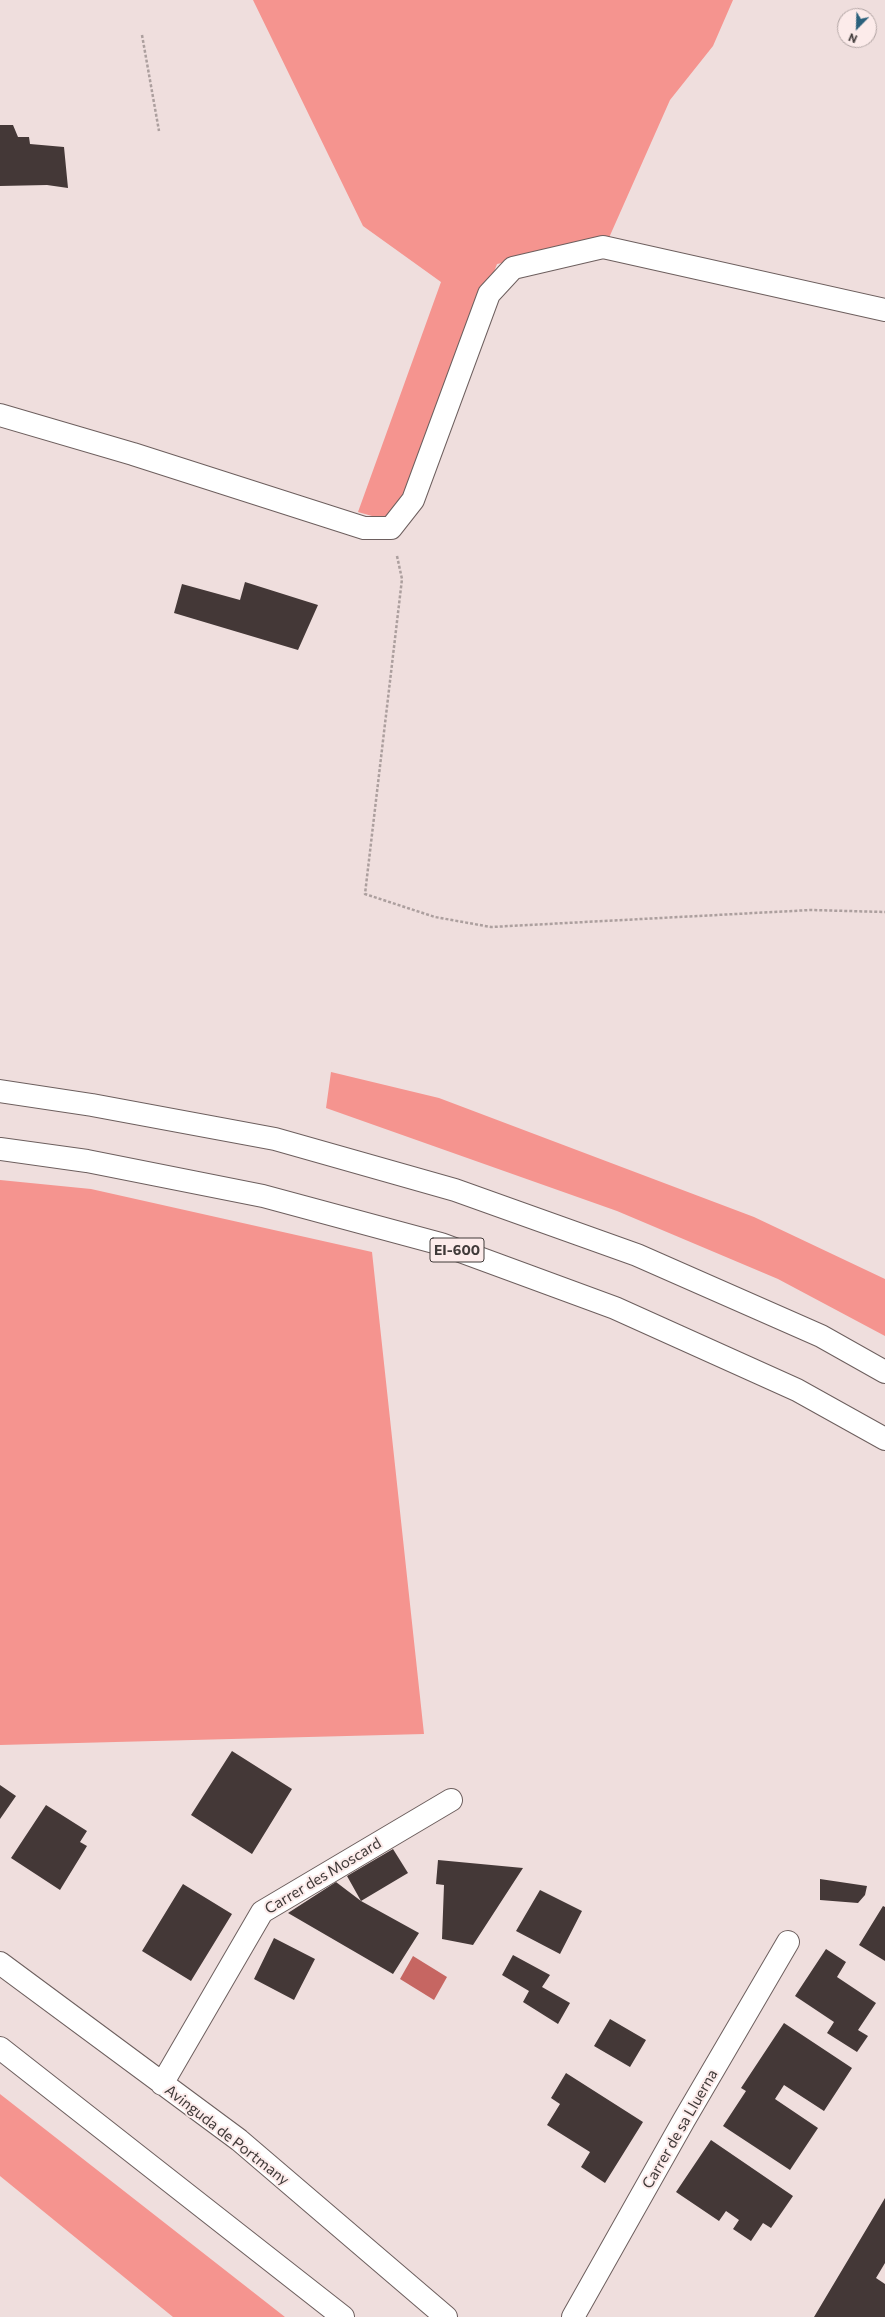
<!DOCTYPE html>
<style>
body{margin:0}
#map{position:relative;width:885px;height:2317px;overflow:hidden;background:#efdedd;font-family:Commissioner,sans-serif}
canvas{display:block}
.north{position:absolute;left:837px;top:8px;width:40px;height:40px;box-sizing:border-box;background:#fcebea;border:1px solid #b1a4a3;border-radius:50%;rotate:203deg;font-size:11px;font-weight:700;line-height:16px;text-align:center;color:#403a39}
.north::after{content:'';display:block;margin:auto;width:14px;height:18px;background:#2b617c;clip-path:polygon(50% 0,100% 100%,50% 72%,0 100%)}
</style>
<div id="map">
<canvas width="885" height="2317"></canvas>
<div class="north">N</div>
</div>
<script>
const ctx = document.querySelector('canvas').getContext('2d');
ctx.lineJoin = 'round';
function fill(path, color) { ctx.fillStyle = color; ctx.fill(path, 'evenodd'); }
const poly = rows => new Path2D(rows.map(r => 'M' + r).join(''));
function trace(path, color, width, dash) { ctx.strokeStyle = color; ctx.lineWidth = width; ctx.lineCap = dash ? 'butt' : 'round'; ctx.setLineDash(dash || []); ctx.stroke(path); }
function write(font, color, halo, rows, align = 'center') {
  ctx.font = font + ' Commissioner,sans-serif'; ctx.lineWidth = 4; ctx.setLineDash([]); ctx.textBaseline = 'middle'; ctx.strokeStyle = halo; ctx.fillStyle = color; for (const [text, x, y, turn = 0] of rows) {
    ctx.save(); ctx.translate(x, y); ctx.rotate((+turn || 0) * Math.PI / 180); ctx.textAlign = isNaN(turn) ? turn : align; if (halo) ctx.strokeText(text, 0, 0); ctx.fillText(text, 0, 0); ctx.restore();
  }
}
const green = poly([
 [253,0,733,0,713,46,670,100,608,240,497,264,410,496,386,520,358,512,441,282,363,226],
 [331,1072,439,1098,754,1217,885,1279,885,1336,778,1279,617,1211,326,1108],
 [0,1180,91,1189,372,1252,424,1734,0,1745],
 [0,2094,285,2317,173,2317,0,2176]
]);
const water = poly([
 [413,1956,447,1977,434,2000,400,1979]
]);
const building = poly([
 [0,125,13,125,18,137,29,137,30,144,64,147,68,188,47,185,0,186],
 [245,582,318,605,298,650,174,613,182,584,240,600],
 [232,1751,292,1789,252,1854,191,1815],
 [0,1785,16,1796,0,1819],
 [46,1805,87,1831,80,1842,87,1846,60,1890,11,1858],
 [393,1849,408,1873,361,1901,347,1876],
 [438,1860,523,1868,473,1945,442,1939,444,1885,436,1884],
 [820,1879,867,1886,865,1895,858,1903,820,1900],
 [336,1882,361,1901,419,1933,393,1974,288,1913],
 [183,1884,232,1914,191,1981,142,1951],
 [540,1890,582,1911,560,1954,516,1931],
 [883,1906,885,1907,885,1961,859,1945],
 [274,1938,315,1959,294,2000,254,1979],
 [826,1949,846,1962,837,1977,876,2003,858,2030,868,2036,857,2052,827,2033,834,2022,795,1996],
 [513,1955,550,1975,542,1987,570,2003,558,2024,523,2002,529,1991,502,1975],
 [610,2019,646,2040,630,2067,594,2046],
 [784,2023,852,2068,824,2111,784,2085,775,2099,818,2128,790,2170,723,2126,746,2091,741,2088],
 [566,2073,643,2122,605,2183,581,2167,590,2152,547,2125,560,2104,551,2098],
 [711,2140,793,2196,771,2228,763,2223,751,2241,733,2229,739,2220,726,2211,719,2221,676,2192],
 [885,2198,885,2263,876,2278,885,2284,885,2317,814,2317]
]);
const path = poly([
 [142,35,159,131],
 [397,556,402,579,365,894,435,917,491,927,811,910,885,912]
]);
const minor = poly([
 [0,415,133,454,364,528,391,528,413,500,489,294,513,268,603,247,885,310],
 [0,1963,239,2140,446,2317],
 [162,2084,262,1912,451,1800],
 [573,2317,684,2120,788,1942]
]);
const major = poly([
 [0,1091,92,1105,275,1139,455,1190,637,1255,821,1336,885,1372],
 [0,1149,87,1161,263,1196,441,1244,615,1308,797,1390,885,1439],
 [0,2048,343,2317]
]);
const shields = [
 [457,1250,54]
];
const shieldNames = [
 ["EI-600",457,1250]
];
const streetNames = [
 ["Carrer des Moscard",323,1876,-31],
 ["Carrer de sa Lluerna",680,2129,-60],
 ["Avinguda de Portmany",227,2135,38]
];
fill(green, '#f5948f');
fill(water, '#c66662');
fill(building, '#443837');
trace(minor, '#6d5f5e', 24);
trace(major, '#6d5f5e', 24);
trace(path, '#ac9f9e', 2.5, [3, 2]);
trace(minor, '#fff', 22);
trace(major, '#fff', 22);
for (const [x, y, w] of shields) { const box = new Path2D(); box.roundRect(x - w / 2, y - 12, w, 24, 3); ctx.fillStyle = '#fcebea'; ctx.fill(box); trace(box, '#403a39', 1); }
write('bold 14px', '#403a39', null, shieldNames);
write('15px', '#403a39', '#fcebea', streetNames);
</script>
